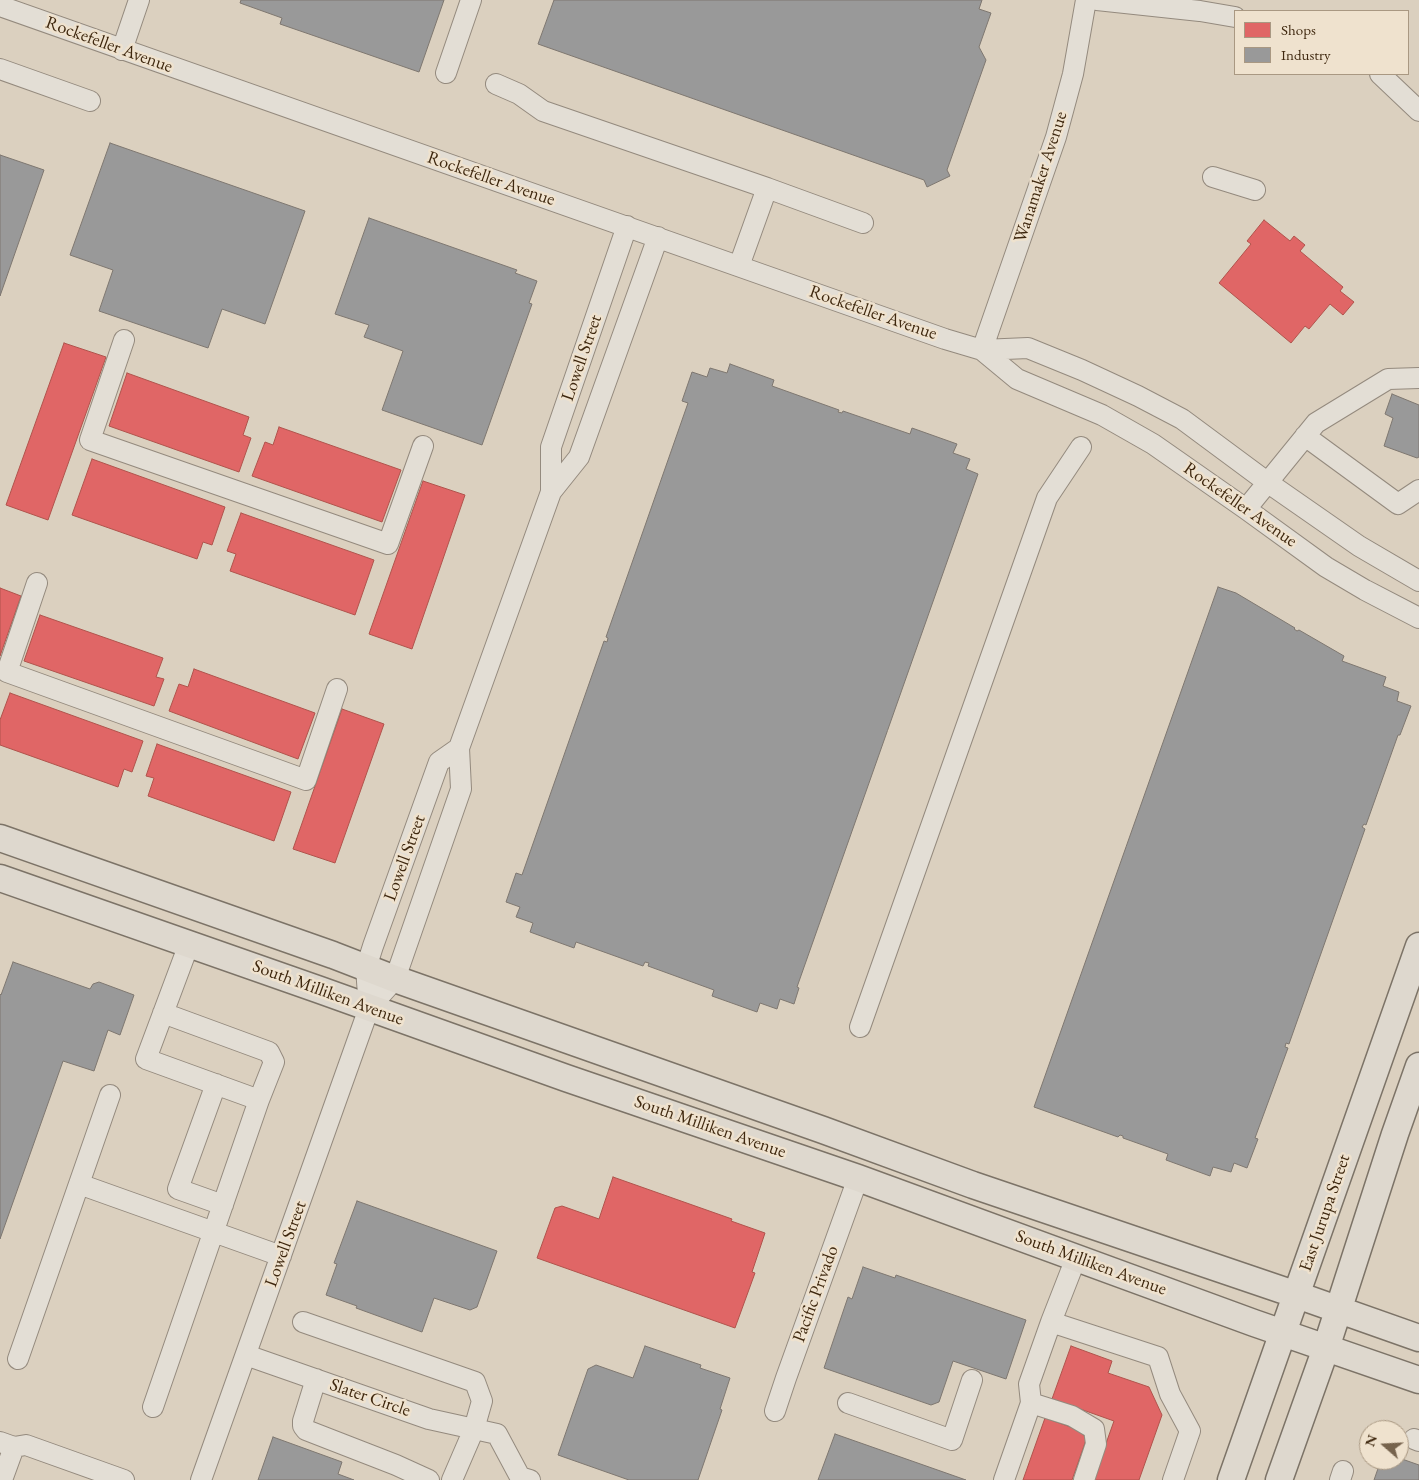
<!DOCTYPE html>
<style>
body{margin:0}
#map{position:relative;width:1419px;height:1480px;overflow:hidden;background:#dbd0bf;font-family:"EB Garamond",serif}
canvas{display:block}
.legend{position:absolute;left:1234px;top:10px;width:175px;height:65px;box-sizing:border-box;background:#efe2ce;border:1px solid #a99882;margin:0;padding:6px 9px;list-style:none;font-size:15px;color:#3f280f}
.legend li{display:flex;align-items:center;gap:10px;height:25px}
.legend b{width:25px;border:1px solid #a99882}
.north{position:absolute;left:1359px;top:1420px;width:50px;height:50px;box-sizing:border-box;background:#efe2ce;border:1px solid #a99882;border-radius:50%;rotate:289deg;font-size:14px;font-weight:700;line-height:20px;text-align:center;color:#3f280f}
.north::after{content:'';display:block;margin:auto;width:18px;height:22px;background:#76634d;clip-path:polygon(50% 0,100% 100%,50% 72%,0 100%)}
</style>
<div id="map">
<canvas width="1419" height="1480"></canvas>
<ul class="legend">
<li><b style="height:14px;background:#e06666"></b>Shops</li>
<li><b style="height:14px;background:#999"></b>Industry</li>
</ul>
<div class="north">N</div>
</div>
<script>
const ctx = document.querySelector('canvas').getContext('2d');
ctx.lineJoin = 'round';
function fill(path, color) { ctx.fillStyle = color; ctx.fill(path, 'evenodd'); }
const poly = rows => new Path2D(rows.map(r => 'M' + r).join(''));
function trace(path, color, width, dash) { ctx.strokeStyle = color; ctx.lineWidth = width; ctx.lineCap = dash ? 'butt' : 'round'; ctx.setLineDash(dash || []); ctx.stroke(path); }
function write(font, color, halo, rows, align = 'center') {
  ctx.font = font + ' "EB Garamond",serif'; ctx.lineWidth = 5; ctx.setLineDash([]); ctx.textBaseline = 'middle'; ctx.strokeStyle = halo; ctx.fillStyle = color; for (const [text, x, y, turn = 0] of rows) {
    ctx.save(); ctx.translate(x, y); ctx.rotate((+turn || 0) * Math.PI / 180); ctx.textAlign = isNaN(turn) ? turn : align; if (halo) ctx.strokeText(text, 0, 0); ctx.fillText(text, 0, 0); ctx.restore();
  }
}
const shops = poly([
 [1264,220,1290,241,1294,236,1305,245,1300,251,1343,287,1340,291,1354,302,1343,315,1330,304,1309,329,1305,326,1291,343,1219,283,1251,244,1247,241,1264,220],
 [64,343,106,357,48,520,6,505,64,343],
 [127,373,249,417,243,435,251,438,239,472,109,426,127,373],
 [279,427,401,470,382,522,252,476,265,442,273,445,279,427],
 [92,459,225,507,212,545,203,542,197,559,72,515,92,459],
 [423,481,465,495,412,649,369,634,423,481],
 [241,513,374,560,355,615,230,571,236,554,227,551,241,513],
 [0,588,21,596,0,656,0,588],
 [40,615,163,658,156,677,164,679,154,706,24,661,40,615],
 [194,669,315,713,298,759,169,711,179,684,188,687,194,669],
 [10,693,143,741,132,772,124,769,118,787,0,745,0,720,10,693],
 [342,709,384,724,335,863,293,849,342,709],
 [157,744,291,792,274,841,148,796,154,778,146,776,157,744],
 [613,1177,732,1219,731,1221,765,1233,752,1272,755,1273,735,1328,537,1258,555,1208,562,1206,599,1219,613,1177],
 [1071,1346,1112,1361,1108,1373,1149,1387,1162,1415,1139,1480,1093,1480,1114,1421,1052,1399,1071,1346],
 [1045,1418,1082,1431,1086,1440,1072,1480,1023,1480,1045,1418]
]);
const industry = poly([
 [241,0,444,0,419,72,280,24,282,18,240,3,241,0],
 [554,0,982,0,979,9,991,13,979,47,986,60,947,170,950,176,927,187,924,180,538,44,554,0],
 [110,143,305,211,265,324,222,309,208,348,99,311,113,270,70,255,110,143],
 [0,155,44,170,0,296,0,155],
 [369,218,517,270,515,273,537,281,529,303,532,304,482,445,382,410,403,351,364,337,369,325,335,314,369,218],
 [730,364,774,380,772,386,839,410,838,412,842,413,843,411,910,434,912,428,957,444,953,453,970,459,966,469,978,474,797,987,799,988,794,1004,780,999,777,1009,760,1003,757,1012,712,996,714,990,648,966,649,963,645,962,643,966,576,942,574,948,530,932,533,923,516,917,520,907,506,902,516,873,522,875,604,641,607,642,608,638,606,637,688,403,682,401,692,372,707,377,710,368,727,373,730,364],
 [1392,394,1419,405,1419,457,1417,458,1384,446,1393,418,1385,414,1392,394],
 [1218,587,1236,593,1295,628,1294,629,1297,631,1299,630,1344,656,1342,661,1386,677,1383,686,1399,692,1397,701,1411,706,1400,735,1398,735,1366,825,1364,824,1362,827,1365,829,1289,1044,1286,1043,1285,1047,1288,1048,1255,1138,1258,1139,1247,1168,1234,1163,1231,1172,1213,1167,1210,1176,1166,1160,1168,1154,1123,1138,1123,1136,1120,1135,1118,1137,1034,1107,1218,587],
 [13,962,90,989,93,984,99,982,134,995,120,1035,108,1030,94,1071,63,1061,0,1239,0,994,1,995,13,962],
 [357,1201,497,1251,477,1307,470,1310,434,1298,422,1332,356,1308,357,1306,326,1295,337,1264,334,1263,357,1201],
 [863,1267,895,1278,896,1275,1026,1320,1006,1379,953,1361,939,1402,931,1405,824,1368,848,1297,852,1299,863,1267],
 [645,1346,701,1365,700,1368,730,1378,720,1409,722,1410,698,1480,629,1480,558,1455,588,1369,596,1365,633,1378,645,1346],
 [835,1434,966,1480,818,1480,835,1434],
 [273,1437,342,1462,338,1474,354,1480,258,1480,273,1437],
 [1399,1458,1419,1465,1419,1480,1374,1480,1381,1460,1399,1460,1399,1458]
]);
const minor = poly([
 [1097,0,1200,11,1235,17],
 [0,6,945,339,982,350,1028,348,1082,370,1138,396,1182,419,1267,482,1359,546,1419,581],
 [122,50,139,0],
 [0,69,90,101],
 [446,73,471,0],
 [1380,74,1419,111],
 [496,84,519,94,543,111,767,188],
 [1213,177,1255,190],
 [739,266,767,188,863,223],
 [124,340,90,440,388,544,423,446],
 [982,350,1017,379,1102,415,1153,444,1246,509,1326,567,1365,590,1419,618],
 [982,350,1056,137,1073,74,1086,0],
 [1305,436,1398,504,1419,490],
 [551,492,551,447,627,226],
 [1246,509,1316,423,1388,379,1419,378],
 [37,583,7,672,306,780,337,689],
 [369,1008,366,968,373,946,439,762,459,748],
 [163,1013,269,1052,274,1062,259,1100],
 [860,1027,1047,498,1081,447],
 [216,1084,178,1189,223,1205],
 [79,1184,110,1095],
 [303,1322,475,1382,482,1401,474,1429,452,1480],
 [1051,1322,1158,1357,1170,1394,1190,1431,1173,1480],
 [246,1355,429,1419,497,1434,520,1477,530,1480],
 [18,1359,79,1184,281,1256],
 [316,1379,303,1421,303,1426,306,1430,396,1465,429,1480],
 [848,1403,952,1440,972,1380],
 [1031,1403,1072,1416,1094,1429,1096,1444,1084,1480],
 [153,1407,259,1100,146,1059,189,944],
 [775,1411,786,1378,858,1178],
 [1414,1439,1419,1441],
 [0,1442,14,1447,2,1480],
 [14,1447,26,1445,124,1480],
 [201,1480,369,1008,395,979,461,789,459,748,551,492,579,457,658,237],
 [1004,1480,1031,1403,1029,1384,1051,1322,1076,1258],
 [1340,1480,1343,1471]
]);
const major = poly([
 [0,838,333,955,395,979,823,1130,973,1185,1297,1295,1419,1338],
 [0,878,320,990,566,1078,858,1178,1254,1323,1419,1380],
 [1231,1480,1419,946],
 [1279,1480,1326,1348,1395,1134,1419,1066]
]);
const streetNames = [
 ["Rockefeller Avenue",109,45,20],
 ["Wanamaker Avenue",1041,177,-72],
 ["Rockefeller Avenue",491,179,19],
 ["Rockefeller Avenue",873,313,19],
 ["Lowell Street",582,358,-71],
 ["Rockefeller Avenue",1240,505,35],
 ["Lowell Street",405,858,-70],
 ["South Milliken Avenue",328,993,20],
 ["South Milliken Avenue",710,1127,19],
 ["East Jurupa Street",1325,1213,-71],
 ["Lowell Street",286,1244,-70],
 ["South Milliken Avenue",1091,1263,20],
 ["Pacific Privado",816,1294,-70],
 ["Slater Circle",370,1398,19]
];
fill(shops, '#e06666');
trace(shops, '#b0534c', 1);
fill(industry, '#999');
trace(industry, '#7e7770', 1);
trace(minor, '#948a7e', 22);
trace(major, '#7c7367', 29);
trace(minor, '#e3ded5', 20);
trace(major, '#ded8ce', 26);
write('18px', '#3f280f', '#efe2ce', streetNames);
</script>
